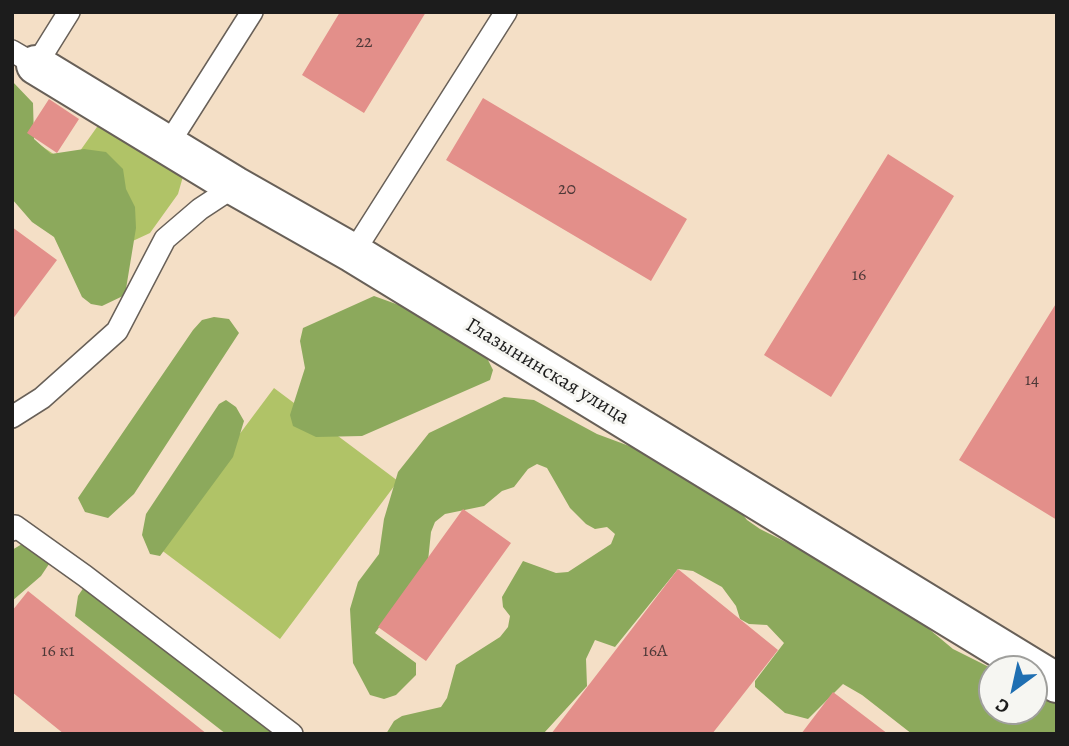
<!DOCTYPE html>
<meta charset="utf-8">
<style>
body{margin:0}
#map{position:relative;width:1069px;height:746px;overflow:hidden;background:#f4dfc6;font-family:Alegreya,serif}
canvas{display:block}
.frame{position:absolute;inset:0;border:14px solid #1c1c1c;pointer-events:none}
.north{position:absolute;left:978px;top:655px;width:70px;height:70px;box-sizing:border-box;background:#f6f6f2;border:2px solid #9f9f9c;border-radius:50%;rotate:213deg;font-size:19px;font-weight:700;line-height:28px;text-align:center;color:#1c1c1c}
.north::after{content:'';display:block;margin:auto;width:24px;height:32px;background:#1f6fb2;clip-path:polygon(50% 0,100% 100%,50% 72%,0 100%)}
</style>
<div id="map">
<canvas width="1069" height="746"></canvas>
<div class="frame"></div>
<div class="north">С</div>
</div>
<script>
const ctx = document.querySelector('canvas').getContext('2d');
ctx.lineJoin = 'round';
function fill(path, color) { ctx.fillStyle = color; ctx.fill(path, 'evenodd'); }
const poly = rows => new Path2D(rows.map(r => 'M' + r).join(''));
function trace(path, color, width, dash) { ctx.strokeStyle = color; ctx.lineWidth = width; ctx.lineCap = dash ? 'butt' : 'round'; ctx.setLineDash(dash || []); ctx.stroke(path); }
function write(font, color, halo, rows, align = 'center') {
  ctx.font = font + ' Alegreya,serif'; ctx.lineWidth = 6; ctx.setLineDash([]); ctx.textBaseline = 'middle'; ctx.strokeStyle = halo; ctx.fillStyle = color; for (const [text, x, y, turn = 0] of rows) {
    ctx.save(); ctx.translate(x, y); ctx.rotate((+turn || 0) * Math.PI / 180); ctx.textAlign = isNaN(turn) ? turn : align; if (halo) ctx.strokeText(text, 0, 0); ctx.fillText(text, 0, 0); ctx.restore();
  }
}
const green = poly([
 [12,102,16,129,70,165,97,127,112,123,184,173,178,194,150,233,122,246,12,169],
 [274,388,398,481,280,639,156,546]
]);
const forest = poly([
 [12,81,33,103,34,139,51,154,84,149,106,152,123,169,126,189,135,207,136,228,125,295,102,306,91,304,82,297,54,237,32,222,12,199],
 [374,296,421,313,483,350,493,370,490,380,362,436,316,437,293,426,290,415,305,368,300,341,303,328],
 [214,317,229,319,239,333,134,494,108,518,85,512,78,498,193,330,202,320],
 [504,397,534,400,597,434,632,447,643,445,726,494,747,520,760,529,882,590,953,649,993,669,992,711,1034,711,1034,681,1057,687,1057,734,912,734,862,695,843,684,808,719,785,713,755,687,755,681,784,643,767,625,749,624,740,619,736,606,722,587,693,571,678,569,615,647,595,640,586,659,587,686,544,733,386,734,394,721,402,716,441,707,447,698,456,665,500,637,508,627,510,616,503,607,502,597,523,561,556,573,568,572,611,544,615,534,607,527,595,529,586,524,570,508,547,468,537,464,528,469,514,487,502,491,484,506,445,514,435,522,431,532,428,561,375,633,416,663,416,675,396,695,384,699,370,695,353,663,350,609,358,582,379,554,384,519,398,472,429,433],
 [226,400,236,407,244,421,233,457,160,556,150,554,142,535,146,514,219,404],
 [27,541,37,545,49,564,41,576,12,601,12,550],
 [84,587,289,734,226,734,75,616,78,596]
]);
const building = poly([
 [340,12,426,12,364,113,302,75],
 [483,98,687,219,651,281,446,160],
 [49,99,79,119,57,153,27,133],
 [888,154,954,196,831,397,764,355],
 [12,227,57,260,12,320],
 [1057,302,1057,520,959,460],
 [463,509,511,543,426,661,378,627],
 [678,569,778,650,712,734,551,734],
 [28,591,207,734,64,734,12,692,12,611],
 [833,692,888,734,801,734]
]);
const service = poly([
 [12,51,36,65,69,12],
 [169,143,252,12],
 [353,253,506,12],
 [12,417,42,398,117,331,165,239,200,209,235,186],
 [12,530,15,526,85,576,292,734]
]);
const minor = poly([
 [36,65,235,186,353,253,1057,683]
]);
const numberNames = [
 ["22",364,43],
 ["20",567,190],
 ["16",859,276],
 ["14",1032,381],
 ["16 к1",58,652],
 ["16А",655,652]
];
const streetNames = [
 ["Глазынинская улица",547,372,31]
];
fill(green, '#b0c367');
fill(forest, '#8ca95c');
fill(building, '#e38f8a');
trace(service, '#686058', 24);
trace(minor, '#686058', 42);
trace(service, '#fff', 21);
trace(minor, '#fff', 38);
write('18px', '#4e3938', null, numberNames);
write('21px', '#1c1c1c', '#f6f6f2', streetNames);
</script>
